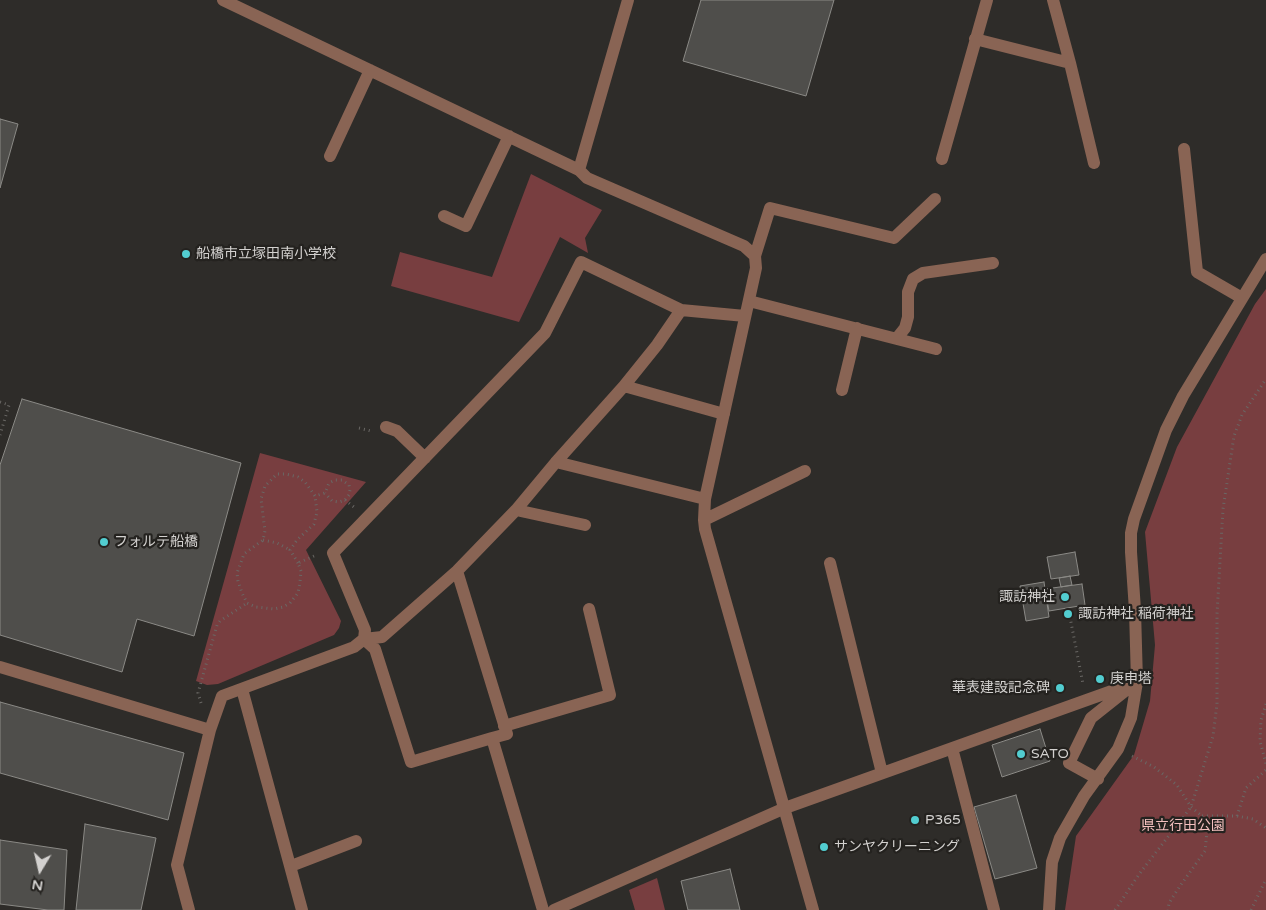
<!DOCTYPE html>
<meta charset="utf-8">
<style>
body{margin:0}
#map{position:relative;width:1266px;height:910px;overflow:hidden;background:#2e2c29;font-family:"Varela Round",sans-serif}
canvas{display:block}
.north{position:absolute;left:15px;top:845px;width:50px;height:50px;-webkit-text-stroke:4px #24221f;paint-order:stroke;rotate:189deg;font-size:14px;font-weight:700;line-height:20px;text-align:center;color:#d3d1cf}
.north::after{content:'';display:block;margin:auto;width:18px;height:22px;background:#d3d1cf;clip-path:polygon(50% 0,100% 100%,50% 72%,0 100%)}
</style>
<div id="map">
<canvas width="1266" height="910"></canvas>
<div class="north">N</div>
</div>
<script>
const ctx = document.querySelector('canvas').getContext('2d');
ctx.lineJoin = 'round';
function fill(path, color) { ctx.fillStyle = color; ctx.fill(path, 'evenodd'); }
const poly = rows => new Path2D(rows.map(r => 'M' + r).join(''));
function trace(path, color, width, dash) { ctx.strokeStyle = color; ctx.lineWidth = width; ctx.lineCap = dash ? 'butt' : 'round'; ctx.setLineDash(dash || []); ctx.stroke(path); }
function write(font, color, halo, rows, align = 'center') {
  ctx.font = font + ' "Varela Round","Noto Sans JP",sans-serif'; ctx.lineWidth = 4.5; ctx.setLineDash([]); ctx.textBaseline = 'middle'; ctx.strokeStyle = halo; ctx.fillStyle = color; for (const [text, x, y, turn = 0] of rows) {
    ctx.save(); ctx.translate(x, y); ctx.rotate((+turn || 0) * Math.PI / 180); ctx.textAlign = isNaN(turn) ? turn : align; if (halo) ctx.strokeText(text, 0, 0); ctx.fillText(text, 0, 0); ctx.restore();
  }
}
const green = poly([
 [531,174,602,210,585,238,588,253,560,237,519,322,391,286,400,252,492,277],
 [1266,289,1266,910,1065,910,1076,836,1134,755,1150,701,1155,645,1145,532,1177,447,1255,304],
 [260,453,366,482,306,550,341,621,339,628,334,635,218,684,207,685,196,681],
 [657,878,665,910,635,910,629,890]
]);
const building = poly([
 [701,0,834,0,806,96,683,61,701,0],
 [0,119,18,124,0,188,0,119],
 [22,399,241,463,194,636,137,619,122,672,0,635,0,465,22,399],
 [1075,552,1079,575,1051,579,1047,557,1075,552],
 [1070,576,1072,585,1061,587,1059,578,1070,576],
 [1044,582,1049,617,1026,621,1020,586,1044,582],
 [1082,584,1085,605,1049,611,1045,589,1082,584],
 [0,702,184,753,168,820,0,773,0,702],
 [1040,729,1050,761,1002,777,992,745,1040,729],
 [1016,795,1037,868,995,879,974,807,1016,795],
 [85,824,156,838,141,910,76,910,85,824],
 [0,840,67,850,64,910,48,910,0,904,0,840],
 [730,869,740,910,688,910,681,881,730,869]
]);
const path = poly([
 [0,402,9,405,0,435],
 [359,428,371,431],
 [345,500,354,507],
 [263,540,277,543,290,550],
 [314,556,298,563,301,571,300,582,298,593,290,603,283,607,274,609,256,607,247,603,242,593,238,581,237,573,244,554,263,540,265,531,261,499,265,486,277,474,286,474,298,477,305,482,315,496,325,493,329,483,335,480,342,480,349,485,350,490,349,495,345,500,339,502,332,501,325,493],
 [298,563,290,550,297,540,314,524,317,512,315,496],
 [1069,612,1083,684],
 [201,703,198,693,217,625,220,621,247,603],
 [1266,704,1261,720,1260,741,1266,764],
 [1132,756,1154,767,1177,785,1191,807,1202,816,1207,832,1205,851,1180,886,1169,903,1168,910],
 [1202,816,1237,816,1253,819,1266,828],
 [1237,816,1246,788,1266,770],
 [1115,910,1140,873,1191,807,1213,736,1217,704,1217,614,1223,509,1234,436,1242,415,1266,379],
 [1251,910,1266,879]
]);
const minor = poly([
 [223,0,579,170],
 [628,0,579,170,587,178,744,246,755,256,756,268,705,499,704,520,705,529,813,910],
 [1053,0,1070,63,1094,163],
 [975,39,1070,63],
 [1184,149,1197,272,1242,298],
 [330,156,370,70],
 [942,159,987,0],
 [444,216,466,226,509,136],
 [755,256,770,208,894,238,935,199],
 [749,301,936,349],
 [897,338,905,328,908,317,908,292,913,279,923,273,993,263],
 [624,386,724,414],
 [842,390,857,328],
 [386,427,397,431,425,458],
 [556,462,705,499],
 [516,510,585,525],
 [704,520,805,471],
 [830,563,882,773],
 [457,571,507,734,492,738],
 [364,639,382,637,457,571,516,510,556,462,624,386,657,345,681,310],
 [364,639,375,649,411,762,492,738,543,910],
 [0,667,210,730],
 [242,689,302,910],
 [504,726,610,695,589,609],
 [952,748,994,910],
 [1098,779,1069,763,1091,718,1130,687],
 [291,866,356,841],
 [189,910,177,865,210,730,222,696,354,647,364,639,365,630,333,553,545,333,581,262,681,310,745,316],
 [554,910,785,808,1137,682],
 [1049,910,1052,862,1060,838,1084,796,1118,749,1131,718,1137,682,1135,610,1131,552,1131,533,1134,519,1166,430,1183,396,1266,259]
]);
const markers = [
 [186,254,5,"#52cdd0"],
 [104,542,5,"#52cdd0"],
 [1065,597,5,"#52cdd0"],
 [1068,614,5,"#52cdd0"],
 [1100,679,5,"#52cdd0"],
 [1060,688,5,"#52cdd0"],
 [1021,754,5,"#52cdd0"],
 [915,820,5,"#52cdd0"],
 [824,847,5,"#52cdd0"]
];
const poiNames = [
 ["船橋市立塚田南小学校",196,254],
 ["フォルテ船橋",114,542],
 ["諏訪神社",1055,597,"right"],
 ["諏訪神社 稲荷神社",1078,614],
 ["庚申塔",1110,679],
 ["華表建設記念碑",1050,688,"right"],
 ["SATO",1031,754],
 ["P365",925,820],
 ["サンヤクリーニング",834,847]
];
const parkNames = [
 ["県立行田公園",1183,826]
];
fill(green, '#783e40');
fill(building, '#4f4e4b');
trace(building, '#8b8a86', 1);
trace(path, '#6a6865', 3, [1, 4]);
trace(minor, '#896454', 12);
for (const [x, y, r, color] of markers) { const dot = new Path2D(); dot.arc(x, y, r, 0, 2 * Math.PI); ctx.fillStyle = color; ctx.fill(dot); trace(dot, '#24221f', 2); }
write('14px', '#d3d1cf', '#24221f', poiNames, 'left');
write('14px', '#f4c0bf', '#24221f', parkNames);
</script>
